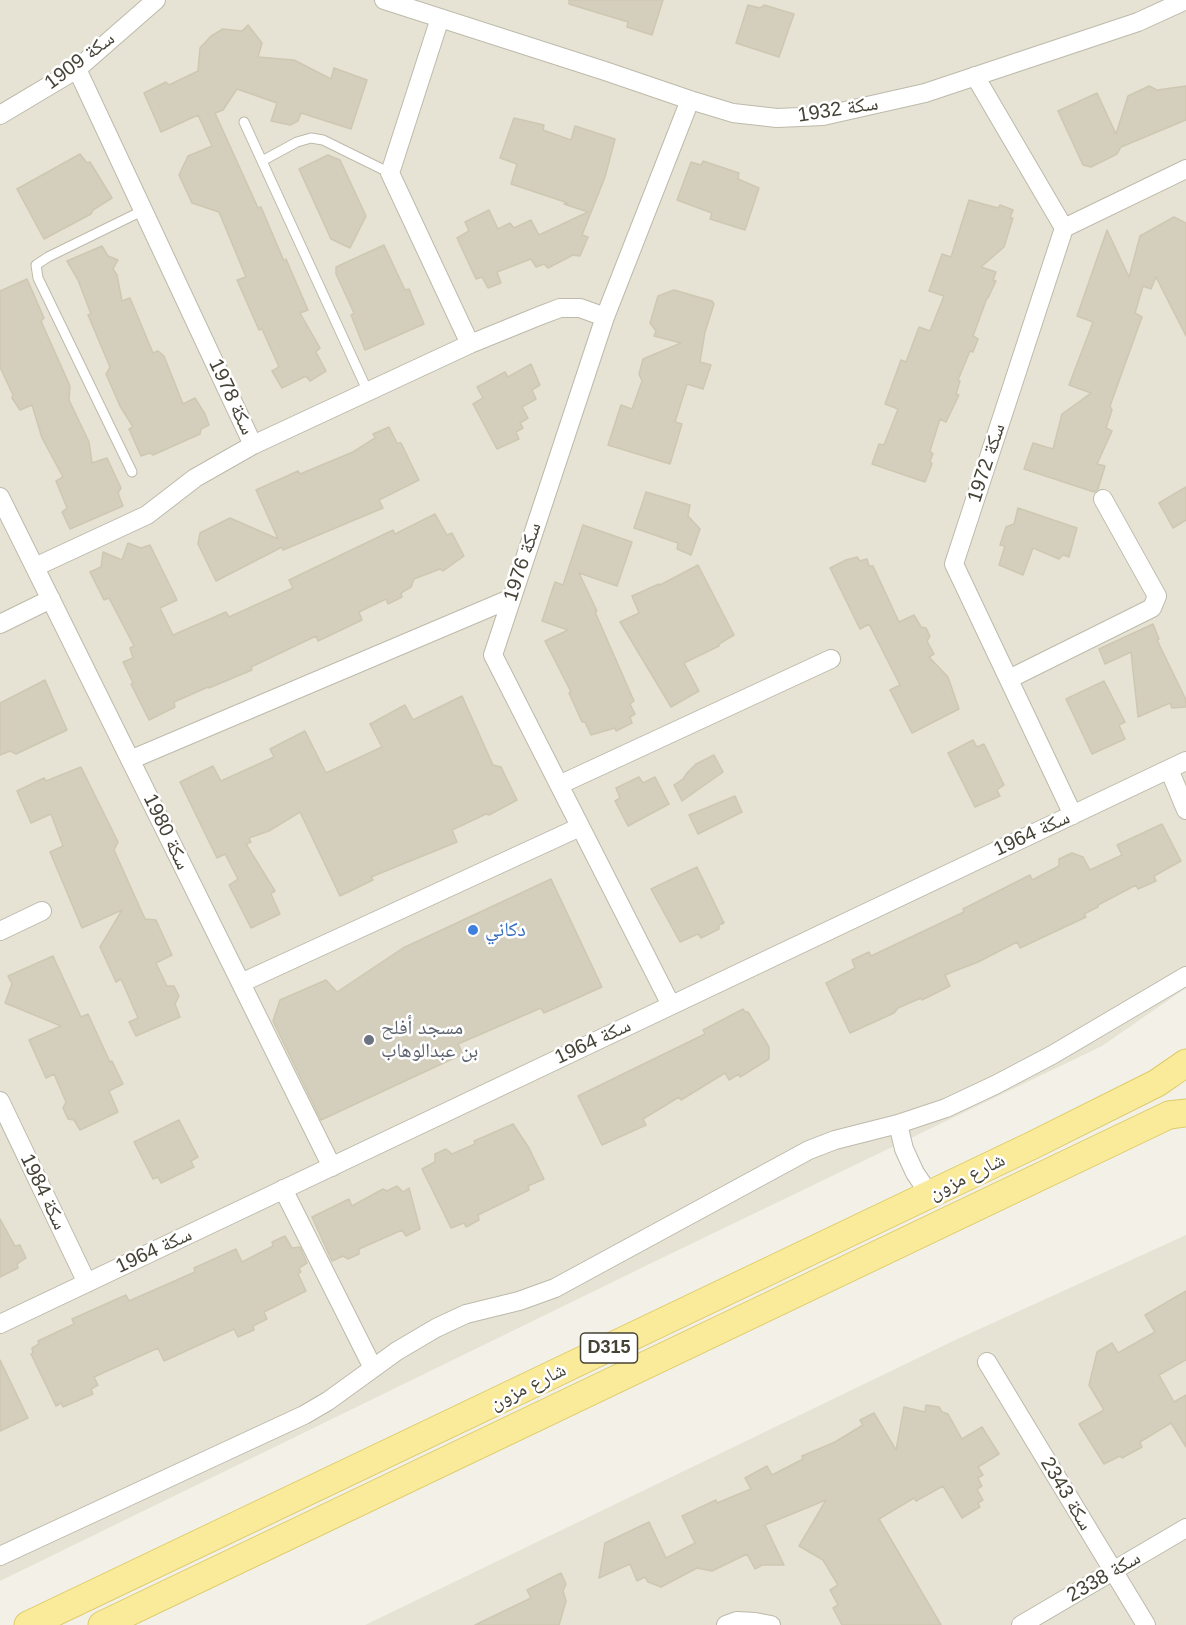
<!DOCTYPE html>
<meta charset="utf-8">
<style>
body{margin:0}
canvas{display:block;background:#f3f1e7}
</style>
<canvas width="1186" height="1625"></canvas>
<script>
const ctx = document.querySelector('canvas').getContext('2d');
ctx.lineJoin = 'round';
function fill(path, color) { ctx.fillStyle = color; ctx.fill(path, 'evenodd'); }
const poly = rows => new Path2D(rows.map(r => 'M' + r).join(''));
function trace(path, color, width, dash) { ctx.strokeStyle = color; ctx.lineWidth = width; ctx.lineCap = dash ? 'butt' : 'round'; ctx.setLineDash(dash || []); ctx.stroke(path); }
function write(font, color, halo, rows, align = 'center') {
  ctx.font = font + ' Helvetica,"Noto Naskh Arabic",sans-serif'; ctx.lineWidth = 5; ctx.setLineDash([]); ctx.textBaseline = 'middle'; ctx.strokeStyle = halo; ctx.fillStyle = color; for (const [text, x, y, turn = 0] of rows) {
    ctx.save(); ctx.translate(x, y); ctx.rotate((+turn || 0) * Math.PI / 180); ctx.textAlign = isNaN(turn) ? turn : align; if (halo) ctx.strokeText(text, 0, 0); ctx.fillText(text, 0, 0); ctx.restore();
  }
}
const residential = poly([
 [0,0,1186,0,1186,988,1102,1046,664,1257,0,1581],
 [1186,1235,1186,1625,365,1625,951,1342]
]);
const building = poly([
 [569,0,663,0,652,35,627,27,628,22,569,4,569,0],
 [748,5,760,8,764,5,794,14,779,57,736,43,748,5],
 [248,25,262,43,258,57,294,60,331,79,334,68,367,80,351,129,301,113,298,121,290,125,271,121,277,103,237,89,223,110,215,113,258,208,261,207,284,261,286,259,308,310,300,313,320,348,316,352,326,371,310,381,306,376,282,388,272,371,279,367,262,329,259,330,237,280,246,277,219,212,192,203,179,175,188,156,212,146,198,115,161,132,144,93,166,82,169,85,198,71,200,48,211,36,223,29,242,31,248,25],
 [1149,86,1157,90,1186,86,1186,120,1121,147,1117,154,1091,167,1083,165,1058,111,1097,93,1116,134,1128,96,1149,86],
 [514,118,544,125,543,130,571,140,575,126,615,139,605,177,582,235,588,237,580,256,573,255,548,268,544,264,536,267,531,259,497,272,501,283,488,288,482,277,476,279,457,238,469,231,465,222,489,210,498,229,510,223,514,228,531,220,539,235,588,212,564,204,568,203,511,184,517,164,500,158,514,118],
 [80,154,87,163,90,162,112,198,93,210,91,214,44,239,17,189,80,154],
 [328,155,340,160,366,216,350,248,331,239,299,169,328,155],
 [703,161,739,173,738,179,759,188,745,230,710,219,712,213,677,200,691,162,701,165,703,161],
 [969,200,998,208,1000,205,1013,210,1010,218,1013,218,1004,247,981,267,996,272,993,280,996,281,988,298,987,298,973,336,978,339,973,352,970,351,958,380,960,381,956,394,959,395,946,422,940,419,930,451,933,454,930,461,932,464,925,482,872,464,879,444,884,445,898,409,885,404,901,360,906,362,919,327,930,331,944,296,929,291,942,254,951,257,969,200],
 [1174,217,1186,223,1186,336,1156,277,1151,289,1143,286,1135,313,1142,317,1110,406,1112,410,1106,428,1112,431,1097,464,1105,466,1098,489,1094,492,1024,469,1033,443,1053,449,1062,414,1091,393,1069,385,1093,322,1077,316,1107,230,1129,277,1140,236,1174,217],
 [384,245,405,290,409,289,424,324,365,350,351,315,354,313,336,274,336,267,384,245],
 [102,246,108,256,118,260,113,269,117,275,122,301,130,298,153,353,158,351,164,356,183,404,195,398,205,414,209,425,201,429,200,434,153,455,150,453,141,456,129,429,133,427,120,406,106,374,110,367,88,315,91,314,78,280,67,261,102,246],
 [27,279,44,318,41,321,70,386,69,400,89,442,92,463,107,458,121,488,118,493,123,506,70,529,62,512,67,508,56,481,63,477,42,438,32,405,20,410,12,398,13,395,0,367,0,291,27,279],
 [674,290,712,301,714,304,705,332,700,362,711,365,703,389,687,384,675,422,682,424,670,464,608,445,621,405,632,409,642,381,639,374,643,359,681,343,654,336,656,331,650,323,658,296,674,290],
 [531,364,540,385,532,390,536,399,522,407,528,418,520,423,523,428,516,432,519,439,497,449,473,404,483,398,477,387,505,372,508,377,531,364],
 [389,427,397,443,401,443,419,480,379,500,383,508,283,550,282,547,216,581,198,544,200,533,230,518,278,539,256,490,298,471,300,474,353,452,375,438,373,434,389,427],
 [1186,487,1186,520,1173,528,1159,503,1186,487],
 [646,492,690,505,688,516,700,529,691,555,677,549,678,543,634,528,646,492],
 [1018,508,1077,528,1069,557,1063,555,1059,559,1033,548,1023,575,999,565,1005,546,1000,545,1006,527,1014,524,1018,508],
 [435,514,447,535,452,533,464,556,443,571,440,569,414,579,411,587,401,593,402,597,388,604,386,599,359,612,362,620,318,641,316,636,251,667,252,670,209,688,208,687,174,702,175,707,149,720,131,684,133,683,123,662,133,658,130,648,134,646,109,598,104,600,90,572,101,567,103,552,122,560,128,543,141,548,150,545,177,600,160,608,173,635,226,612,229,617,293,588,289,580,393,530,395,534,435,514],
 [583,525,632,542,617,586,579,573,597,611,595,612,634,701,630,704,635,714,630,717,632,723,616,731,615,728,591,735,585,722,582,722,569,693,571,692,545,641,568,630,542,621,555,582,563,585,583,525],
 [857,557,860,561,867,559,869,566,873,566,899,622,914,615,921,627,926,628,930,636,927,641,934,654,929,657,948,677,959,709,912,733,890,690,900,685,869,624,860,629,830,568,846,560,857,557],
 [698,565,734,635,719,644,719,646,684,663,699,691,671,707,620,622,639,613,632,596,659,584,660,585,698,565],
 [1153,624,1159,639,1157,640,1186,700,1186,707,1172,708,1170,703,1138,717,1131,652,1105,664,1099,649,1153,624],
 [45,680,67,730,16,754,10,751,0,755,0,703,45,680],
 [1104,681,1125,722,1119,725,1125,739,1092,754,1066,699,1104,681],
 [462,696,493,765,501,767,517,800,489,815,486,814,452,830,457,842,371,877,373,880,340,896,300,812,269,831,249,838,251,842,246,844,275,891,271,894,280,914,251,928,229,885,238,879,225,854,217,858,180,782,213,766,221,781,274,757,270,749,305,731,326,773,382,747,370,724,405,705,413,720,462,696],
 [973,740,977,747,984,744,1004,785,997,790,1000,796,975,807,948,753,973,740],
 [714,755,723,772,682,801,674,785,683,779,687,773,696,764,714,755],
 [81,767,118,842,114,850,145,919,156,920,172,955,156,963,167,986,174,986,179,996,175,1004,180,1017,136,1036,129,1022,138,1018,121,979,116,982,100,947,122,910,82,928,50,852,63,846,51,814,31,823,17,791,44,778,46,781,81,767],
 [639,777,643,783,655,777,669,804,628,826,615,801,620,798,616,788,639,777],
 [735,796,742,812,698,834,689,815,735,796],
 [1162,824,1181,861,1154,876,1156,881,1138,889,1136,885,1098,905,1098,907,1084,914,1086,917,1020,948,1017,942,978,962,945,975,950,986,922,1000,921,998,898,1008,894,1013,850,1033,826,983,855,968,852,960,869,952,871,956,964,912,963,909,1030,875,1032,880,1059,866,1059,859,1072,853,1083,857,1090,870,1122,855,1117,845,1162,824],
 [697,867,724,923,719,925,719,929,701,938,698,934,680,942,651,889,697,867],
 [551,879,602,987,544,1013,541,1008,458,1044,463,1054,321,1120,273,1021,280,1000,326,980,337,992,403,948,551,879],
 [53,956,81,1017,88,1014,110,1062,112,1061,123,1084,109,1091,118,1112,80,1130,74,1120,68,1119,63,1108,66,1102,54,1074,46,1078,29,1040,61,1026,5,1003,12,984,8,976,53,956],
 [743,1009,745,1012,748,1012,769,1047,769,1059,740,1077,739,1074,729,1080,725,1073,681,1100,679,1097,643,1119,646,1125,602,1145,578,1096,705,1034,703,1030,743,1009],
 [179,1120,198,1157,191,1161,194,1167,161,1183,158,1177,153,1179,134,1142,179,1120],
 [513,1124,529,1148,544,1179,528,1186,529,1190,478,1215,479,1220,466,1227,464,1223,451,1228,422,1169,435,1162,435,1154,446,1149,452,1154,475,1144,474,1141,513,1124],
 [397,1186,403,1192,409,1188,420,1229,406,1236,402,1230,359,1249,359,1254,348,1259,343,1256,332,1261,312,1217,349,1199,352,1206,383,1189,387,1191,397,1186],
 [0,1219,15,1246,20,1245,26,1258,17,1264,18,1268,0,1277,0,1219],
 [285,1236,292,1248,300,1247,307,1263,299,1268,301,1272,298,1274,306,1291,264,1312,267,1319,253,1326,254,1330,238,1337,234,1329,164,1361,158,1348,94,1377,98,1385,91,1389,93,1394,63,1407,61,1403,56,1406,31,1354,33,1353,32,1348,39,1344,38,1341,74,1324,72,1319,126,1295,129,1301,195,1272,194,1268,236,1249,242,1262,273,1246,272,1242,285,1236],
 [1186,1291,1186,1360,1159,1375,1174,1402,1186,1395,1186,1447,1171,1423,1140,1442,1142,1447,1122,1458,1120,1456,1104,1464,1079,1424,1104,1410,1089,1385,1097,1352,1112,1343,1118,1353,1155,1332,1145,1315,1186,1291],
 [0,1360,28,1418,0,1431,0,1360],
 [926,1405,939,1407,942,1412,948,1414,962,1439,982,1427,999,1454,978,1467,983,1475,978,1478,982,1486,977,1489,983,1500,978,1503,980,1507,962,1518,943,1486,916,1501,914,1498,879,1519,941,1625,842,1625,833,1608,838,1605,830,1590,838,1585,823,1560,799,1546,826,1500,765,1525,784,1565,762,1565,755,1569,747,1554,712,1571,697,1568,661,1587,648,1582,645,1577,637,1581,630,1564,599,1578,605,1543,649,1522,666,1558,695,1543,682,1516,716,1500,717,1503,751,1489,745,1478,767,1466,772,1475,803,1459,802,1456,835,1442,863,1425,860,1420,874,1413,896,1450,904,1407,925,1412,926,1405],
 [561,1573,566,1584,563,1591,566,1601,559,1625,475,1625,531,1598,527,1590,561,1573]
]);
const service = poly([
 [244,122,368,392],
 [262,161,297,142,311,138,323,140,390,173],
 [132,472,38,278,36,265,48,257,144,210]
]);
const minor = poly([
 [384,0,605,71,690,100,733,113,777,118,823,116,925,93,1138,22,1186,0],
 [440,18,390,173,470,344],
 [77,69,253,445,470,344,539,316,560,308,580,308,605,317],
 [975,76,1064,228],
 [0,115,77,69,156,0],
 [0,497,332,1167],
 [35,567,147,515,195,478,253,445],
 [0,624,51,599],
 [1009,679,1152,608,1157,596,1103,499],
 [130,760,512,598],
 [1169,769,1186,810],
 [559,785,831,659],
 [1073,815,954,564,1064,228,1186,169],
 [0,931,42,911],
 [241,983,580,827],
 [671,1005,493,655,605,317,690,100],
 [0,1101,87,1283],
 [898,1124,904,1149,915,1173,930,1195],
 [283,1189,373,1368],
 [0,1324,1186,761],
 [987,1362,1146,1625],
 [0,1556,304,1415,328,1401,397,1351,436,1328,466,1314,519,1301,555,1288,809,1150,835,1140,898,1124,946,1108,995,1085,1052,1055,1186,976],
 [726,1625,737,1621,755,1622,771,1625],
 [1021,1625,1186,1528]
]);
const primary = poly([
 [28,1625,1033,1145,1157,1083,1186,1063],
 [102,1625,1169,1115,1186,1113]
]);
const markers = [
 [473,930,6,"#3f7fe0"],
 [369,1040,6,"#6b7280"]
];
const shields = [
 [609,1348,57]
];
const shieldNames = [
 ["D315",609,1348]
];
const streetNames = [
 ["سكة 1909",80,61,-37],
 ["سكة 1932",838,110,-9],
 ["سكة 1978",231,397,65],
 ["سكة 1972",987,463,-72],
 ["سكة 1976",523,562,-72],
 ["سكة 1980",166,832,64],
 ["سكة 1964",1032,834,-25],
 ["سكة 1964",593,1042,-25],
 ["شارع مزون",967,1177,-26],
 ["سكة 1984",43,1192,64],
 ["سكة 1964",154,1251,-25],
 ["شارع مزون",528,1387,-26],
 ["سكة 2343",1066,1494,59],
 ["سكة 2338",1104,1577,-30]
];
const shopNames = [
 ["دكاني",485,930]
];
const worshipNames = [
 ["مسجد أفلح",381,1028],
 ["بن عبدالوهاب",381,1051]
];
fill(residential, '#e6e3d5');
fill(building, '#d4cebd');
trace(building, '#cec7b1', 1.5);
trace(service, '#bdbaaa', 11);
trace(minor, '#bdbaaa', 20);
trace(primary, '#ddcb6b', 29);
trace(service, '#fff', 9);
trace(minor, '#fff', 18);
trace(primary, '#f9eb9a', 27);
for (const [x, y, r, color] of markers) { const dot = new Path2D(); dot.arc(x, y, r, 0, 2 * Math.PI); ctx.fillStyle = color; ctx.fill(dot); trace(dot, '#fff', 2); }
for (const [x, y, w] of shields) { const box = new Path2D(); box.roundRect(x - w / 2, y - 15, w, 30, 4.5); ctx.fillStyle = '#fff'; ctx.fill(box); trace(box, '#454236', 1.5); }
write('bold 18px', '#454236', null, shieldNames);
write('20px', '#454236', '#fff', streetNames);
write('20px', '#366cbe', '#fff', shopNames, 'left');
write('20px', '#5b616d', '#fff', worshipNames, 'left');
</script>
